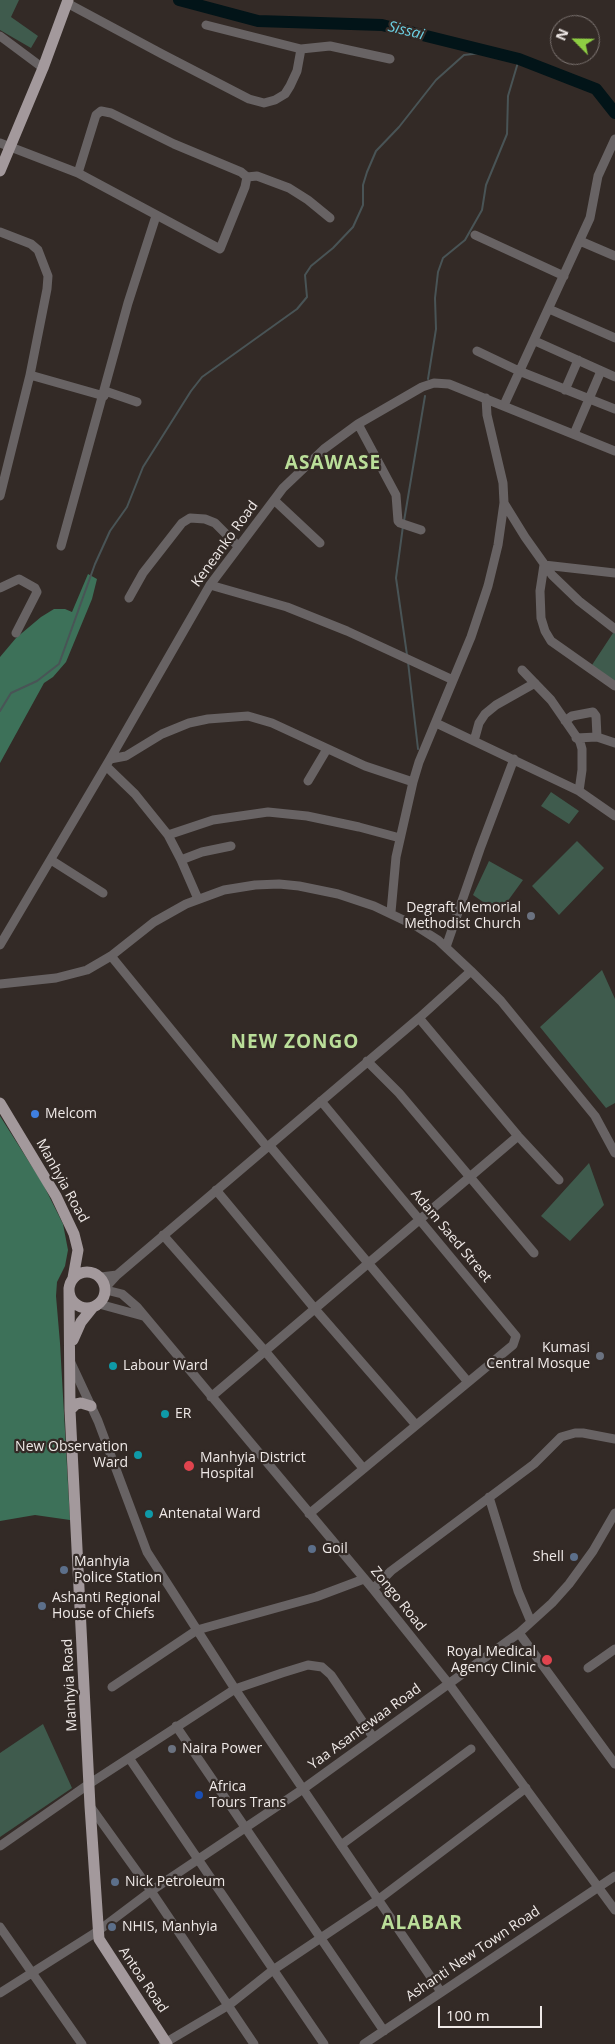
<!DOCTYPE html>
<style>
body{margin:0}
#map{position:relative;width:615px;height:2044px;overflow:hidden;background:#332a26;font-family:"Open Sans",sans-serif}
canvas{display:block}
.north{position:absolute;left:550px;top:15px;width:50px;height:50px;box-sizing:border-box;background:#332a26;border:1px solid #7e7673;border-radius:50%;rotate:293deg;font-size:14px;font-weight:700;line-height:20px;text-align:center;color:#efe9e7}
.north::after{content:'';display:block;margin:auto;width:18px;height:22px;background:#8ece43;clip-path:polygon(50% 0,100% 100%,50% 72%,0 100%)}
.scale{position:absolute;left:438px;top:2006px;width:104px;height:22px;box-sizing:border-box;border:2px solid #efe9e7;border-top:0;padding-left:6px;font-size:15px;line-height:18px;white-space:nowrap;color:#efe9e7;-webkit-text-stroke:4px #332a26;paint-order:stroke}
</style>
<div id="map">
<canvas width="615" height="2044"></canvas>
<div class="north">N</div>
<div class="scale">100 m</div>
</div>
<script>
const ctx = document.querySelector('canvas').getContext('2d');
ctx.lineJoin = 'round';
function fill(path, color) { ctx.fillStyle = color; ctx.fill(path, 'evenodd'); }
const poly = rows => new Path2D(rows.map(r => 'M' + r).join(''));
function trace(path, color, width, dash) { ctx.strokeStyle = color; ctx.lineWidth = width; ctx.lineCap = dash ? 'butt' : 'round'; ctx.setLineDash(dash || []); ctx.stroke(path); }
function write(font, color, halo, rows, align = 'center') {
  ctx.font = font + ' "Open Sans",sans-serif'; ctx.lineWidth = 4.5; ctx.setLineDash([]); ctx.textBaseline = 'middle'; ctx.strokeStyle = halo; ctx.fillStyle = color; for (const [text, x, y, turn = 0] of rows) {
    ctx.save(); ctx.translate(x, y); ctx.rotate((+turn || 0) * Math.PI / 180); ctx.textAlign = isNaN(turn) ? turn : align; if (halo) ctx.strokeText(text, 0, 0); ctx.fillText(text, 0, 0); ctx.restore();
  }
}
const green = poly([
 [0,0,19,0,11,17,38,36,31,48,0,30],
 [615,630,615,685,590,668],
 [551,792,579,811,569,824,541,806],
 [577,841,604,868,559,915,532,886],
 [489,861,523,880,499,913,473,895],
 [602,970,615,999,615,1103,606,1108,540,1027],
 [589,1163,604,1205,570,1241,541,1216],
 [43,1724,72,1788,0,1837,0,1753]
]);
const forest = poly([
 [88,574,97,579,92,599,66,662,53,677,44,683,0,763,0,657,16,638,41,617,54,609,65,609,72,612],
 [0,1116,43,1184,63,1224,68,1250,65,1266,57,1282,56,1296,60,1343,70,1520,35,1515,0,1521]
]);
const stream = poly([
 [428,379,436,329,435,298,438,272,443,258,465,240,482,210,486,185,507,134,508,96,519,59],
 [404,521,425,396],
 [403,526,396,578,407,655],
 [408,662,418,749],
 [0,711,11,693,37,681,59,664,95,564,110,531,127,507,143,467,191,391,202,377,297,309,307,297,305,275,311,266,333,248,353,227,363,205,363,185,367,172,376,151,399,127,436,80,464,55,489,52]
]);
const river = poly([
 [179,0,258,21,382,25,519,59,596,89,615,113]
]);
const minor = poly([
 [67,3,162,54,249,99,264,103,275,100,285,94,290,86,297,71,301,49,330,46,390,59],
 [206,25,301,49],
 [0,36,43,68],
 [0,143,78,173,220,249,245,187,247,177,241,172,174,144,111,113,101,111,96,115,78,173],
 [247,177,257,176,289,188,308,200,330,218],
 [0,232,31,244,38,250,48,276,47,289,30,375,0,496],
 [475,235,564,276],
 [580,241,615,256],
 [549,309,615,338],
 [535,341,615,377],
 [477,351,519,371,615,409],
 [30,375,104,396],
 [565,390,578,360],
 [105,391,137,402],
 [504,405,590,218,598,176,615,139],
 [358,424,396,495,398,521,400,523,421,530],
 [574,434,601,371],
 [274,500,320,543],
 [504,503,525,537,552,575,579,601,615,629],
 [61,546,128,303,156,216],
 [615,573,544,565,540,591,541,618,545,631,551,641,615,686],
 [210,585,287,607,347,631,453,680],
 [0,588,19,579,35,588,37,592,16,633],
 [129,598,143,573,182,523,190,518,205,519,215,523,238,546],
 [522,670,551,700,580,742,582,749,582,770,579,791],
 [565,721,572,716,593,712,596,716,597,737],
 [436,723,579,791,615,816],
 [576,738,597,737,615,743],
 [474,741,479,723,485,714,496,705,535,683],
 [110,759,126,756,162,734,189,723,208,719,248,716,272,723,365,766,413,782],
 [106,766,135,794,168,835,181,860,198,899],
 [308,781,327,749],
 [168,835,213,820,268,812,307,816,359,827,400,838],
 [51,860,103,893],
 [181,860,202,852,231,846],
 [391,912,396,857,413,782,419,762,471,637,488,586,498,545,504,503,503,483,487,415,486,398],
 [0,945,110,759,210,585,283,488,324,449,358,424,422,387,434,383,449,384,615,451],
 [446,947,480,849,514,759],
 [111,956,267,1147],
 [0,984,56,978,87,970,111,956,154,922,186,904,224,890,255,885,279,884,299,886,338,894,374,906,416,926,438,940,471,971,501,1001,595,1116,615,1153],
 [419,1018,518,1136,559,1180],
 [367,1061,399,1093,534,1253],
 [269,1145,468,1382],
 [216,1190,315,1309,416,1425],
 [163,1235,265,1351,363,1468],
 [101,1277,117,1275],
 [106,1287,117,1275,419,1018,471,971],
 [106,1290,122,1294,137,1307,373,1589,449,1684,615,1910],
 [99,1304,143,1316],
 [71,1363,98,1421,147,1552,235,1689,441,1992],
 [211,1397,518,1136],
 [489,1497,518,1591,531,1622],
 [309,1514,513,1345,516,1336,321,1101],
 [373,1589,391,1571,534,1464,561,1437,575,1433,583,1433,615,1439],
 [519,1633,615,1764],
 [588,1668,615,1649],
 [112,1687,197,1630,316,1597,364,1579],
 [176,1726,384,2031],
 [129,1758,324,2044],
 [90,1806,151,1891,254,2044],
 [341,1845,471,1749],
 [0,1846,89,1784,235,1689,282,1673,308,1665,322,1667,331,1675,373,1737],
 [0,1927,82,2044],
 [0,1993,98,1931,151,1891,303,1789,519,1633,552,1603,569,1584,593,1551,615,1513],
 [163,2044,229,2005,273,1970,379,1899,526,1788],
 [364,2044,615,1876]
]);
const major = poly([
 [0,171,43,68,68,0],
 [0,1103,56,1196,74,1234,78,1250,73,1278],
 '69 1290a18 18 0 1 1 36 0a18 18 0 1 1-36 0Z',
 [69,1288,70,1410,90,1806,99,1939,167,2044],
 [73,1340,81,1322,93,1307],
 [70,1410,76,1404,81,1403,91,1406]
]);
const markers = [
 [531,916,5,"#6b7280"],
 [35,1114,5,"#3f7fe0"],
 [600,1356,5,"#6b7280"],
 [113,1366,5,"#0f9aa8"],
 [165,1414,5,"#0f9aa8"],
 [138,1455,5,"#0f9aa8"],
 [189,1466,6,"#e0444e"],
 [149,1514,5,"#0f9aa8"],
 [312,1549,5,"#5c6f8a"],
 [574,1557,5,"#5c6f8a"],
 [64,1570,5,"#5c6f8a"],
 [42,1606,5,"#5c6f8a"],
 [547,1660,6,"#e0444e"],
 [172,1749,5,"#6b7280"],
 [199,1795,5,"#1a4fb4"],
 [115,1882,5,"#5c6f8a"],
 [112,1927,5,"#5c6f8a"]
];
const streetNames = [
 ["Keneanko Road",225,544,-54],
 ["Manhyia Road",62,1181,61],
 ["Adam Saed Street",451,1236,50],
 ["Zongo Road",398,1599,51],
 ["Manhyia Road",70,1685,-93],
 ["Yaa Asantewaa Road",365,1727,-36],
 ["Ashanti New Town Road",473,1954,-34],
 ["Antoa Road",143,1980,56]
];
const poiNames = [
 ["Degraft Memorial",521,908,"right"],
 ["Methodist Church",521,924,"right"],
 ["Melcom",45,1114],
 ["Kumasi",590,1348,"right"],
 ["Central Mosque",590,1364,"right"],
 ["Labour Ward",123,1366],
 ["ER",175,1414],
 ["New Observation",128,1447,"right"],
 ["Ward",128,1463,"right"],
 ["Manhyia District",200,1458],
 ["Hospital",200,1474],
 ["Antenatal Ward",159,1514],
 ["Goil",322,1549],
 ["Shell",564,1557,"right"],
 ["Manhyia",74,1562],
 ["Police Station",74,1578],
 ["Ashanti Regional",52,1598],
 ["House of Chiefs",52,1614],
 ["Royal Medical",536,1652,"right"],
 ["Agency Clinic",536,1668,"right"],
 ["Naira Power",182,1749],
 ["Africa",209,1787],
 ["Tours Trans",209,1803],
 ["Nick Petroleum",125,1882],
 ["NHIS, Manhyia",122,1927]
];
const waterNames = [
 ["Sissai",406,31,14]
];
const districtNames = [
 ["ASAWASE",333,464],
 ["NEW ZONGO",295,1043],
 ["ALABAR",422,1924]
];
fill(green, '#3f5b4d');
fill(forest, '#3d7159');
trace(stream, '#495456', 2);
trace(river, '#021418', 12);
trace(minor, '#686364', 9);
trace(major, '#a3999c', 11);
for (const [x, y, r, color] of markers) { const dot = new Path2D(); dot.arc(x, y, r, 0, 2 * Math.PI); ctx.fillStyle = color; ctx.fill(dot); trace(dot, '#332a26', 2); }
write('14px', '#efe9e7', '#332a26', streetNames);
write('14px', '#efe9e7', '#332a26', poiNames, 'left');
write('italic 15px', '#6cd0e3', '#332a26', waterNames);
ctx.letterSpacing = '1px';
write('bold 19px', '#bade99', '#332a26', districtNames);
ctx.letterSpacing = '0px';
</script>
